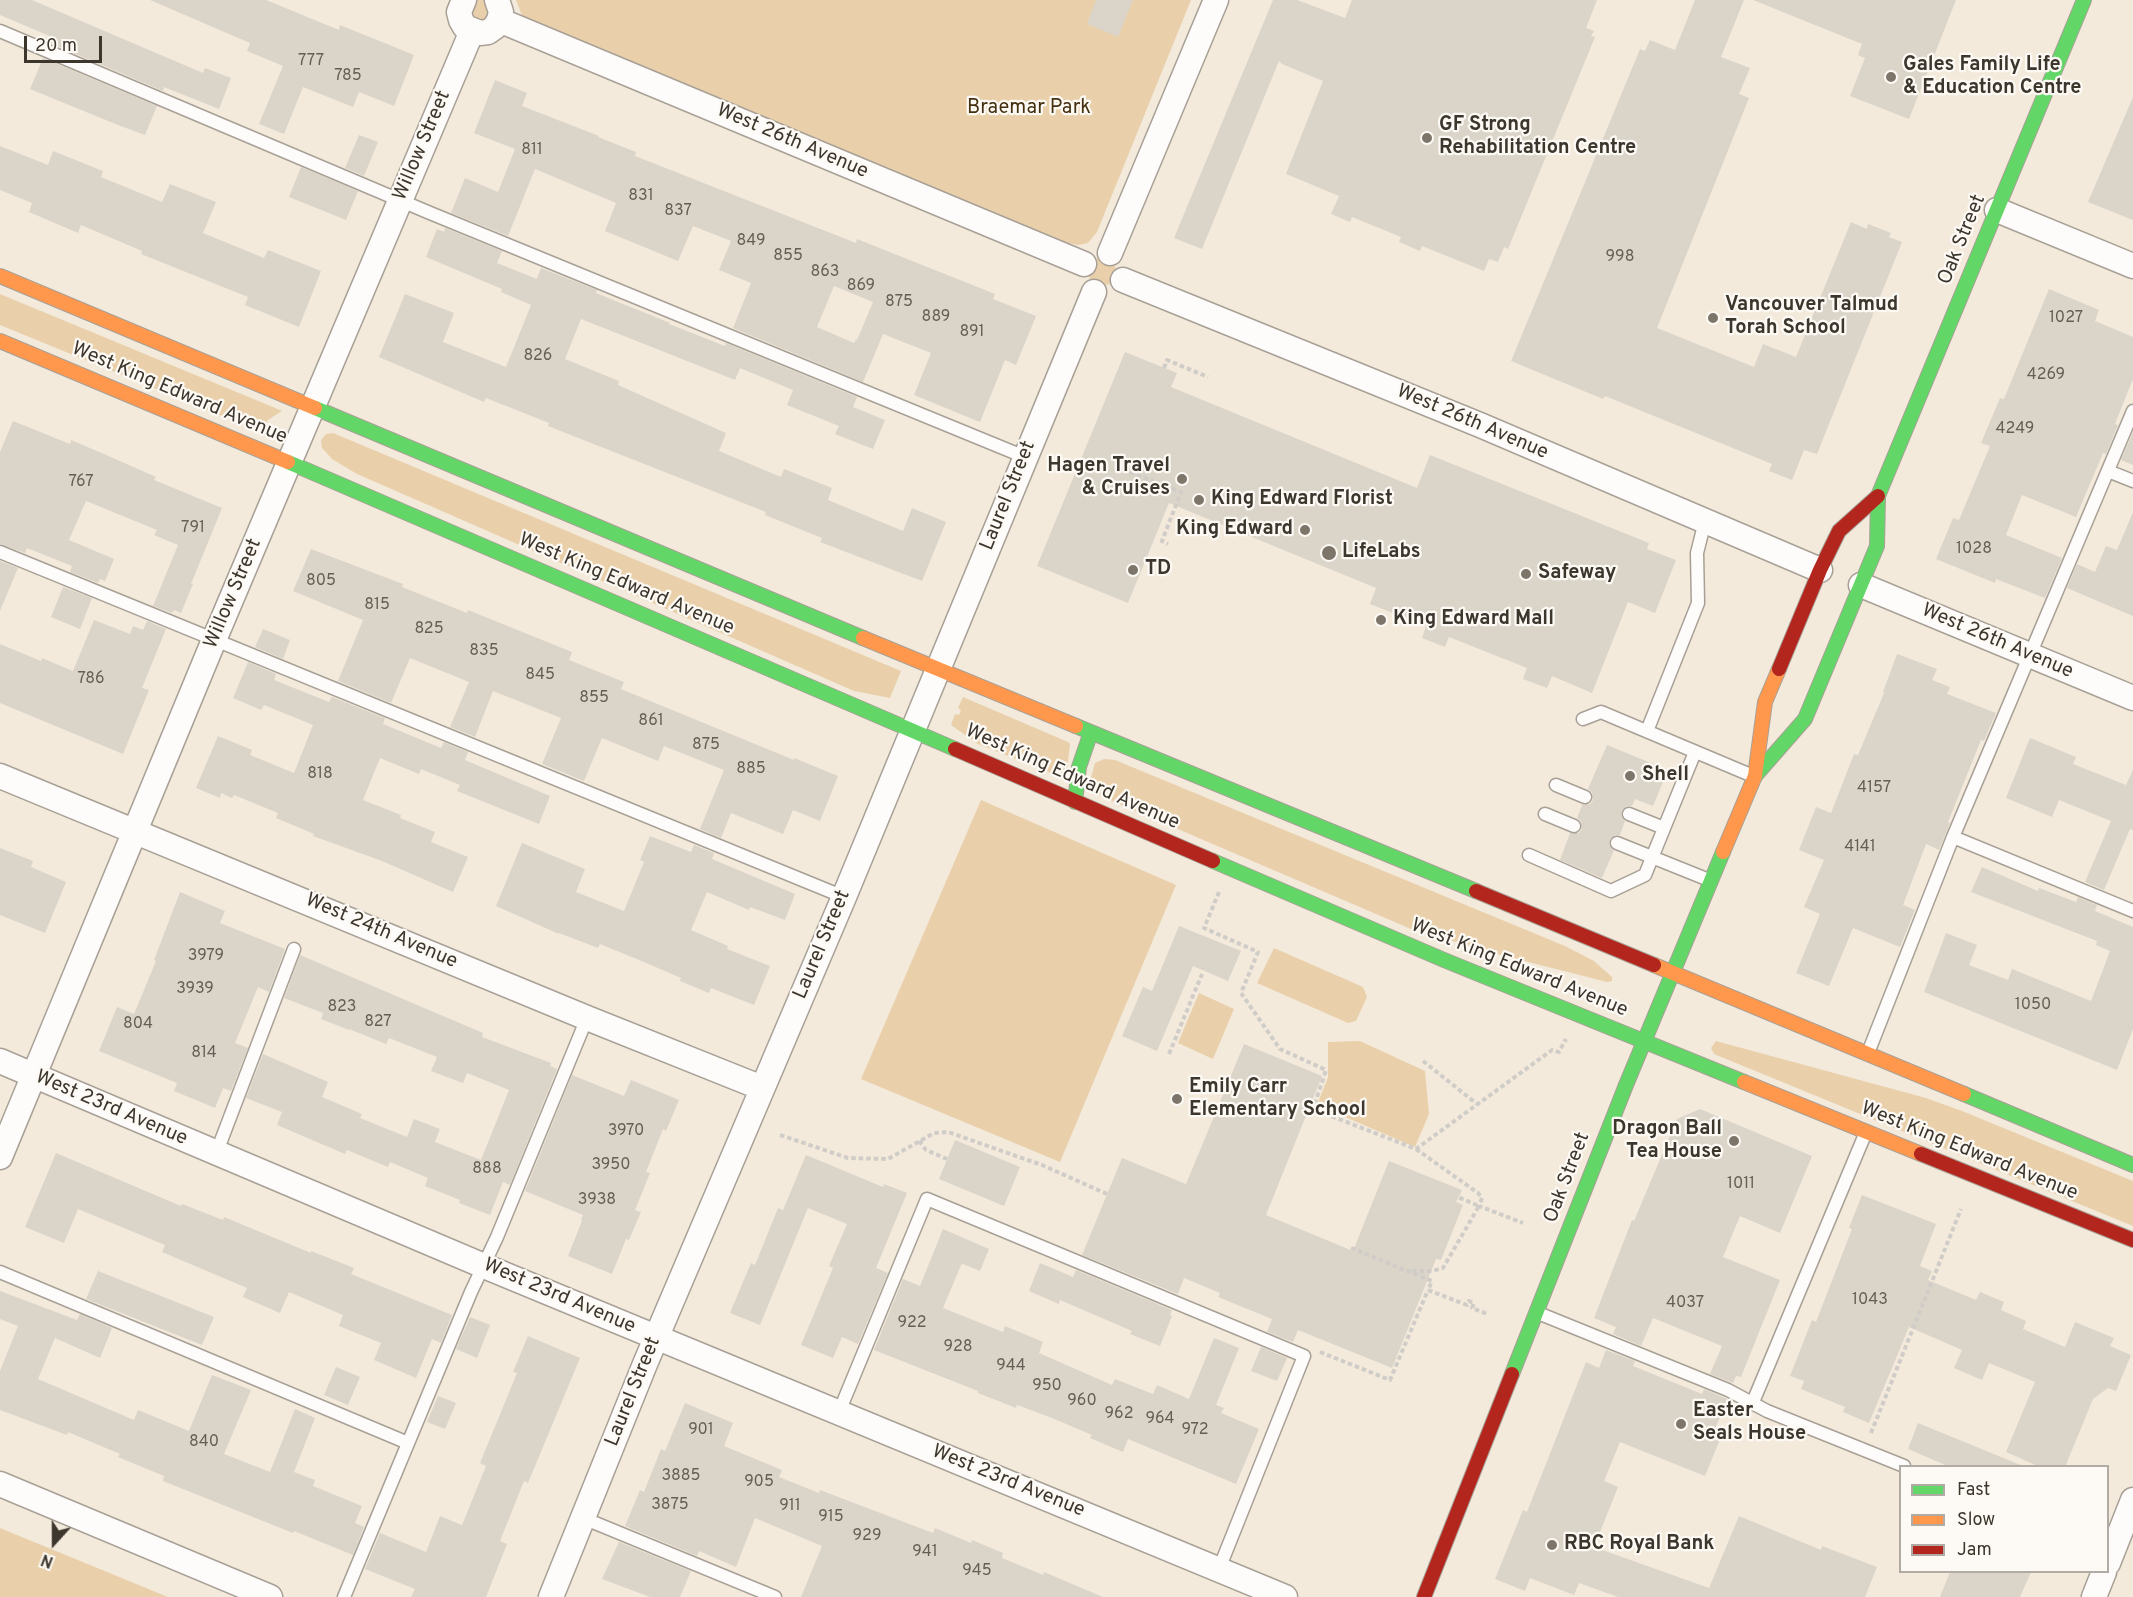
<!DOCTYPE html>
<style>
body{margin:0}
#map{position:relative;width:2133px;height:1597px;overflow:hidden;background:#f3eadc;font-family:Overpass,sans-serif}
canvas{display:block}
.legend{position:absolute;left:1899px;top:1465px;width:210px;height:108px;box-sizing:border-box;background:#fdfaf5;border:2px solid #b0aca5;margin:0;padding:8px 10px;list-style:none;font-size:18px;color:#3d362d}
.legend li{display:flex;align-items:center;gap:12px;height:30px}
.legend b{width:30px;border:2px solid #b0aca5}
.north{position:absolute;left:24px;top:1513px;width:60px;height:60px;-webkit-text-stroke:4px #fdfaf5;paint-order:stroke;rotate:201deg;font-size:16px;font-weight:700;line-height:24px;text-align:center;color:#3d362d}
.north::after{content:'';display:block;margin:auto;width:21px;height:27px;background:#3d362d;clip-path:polygon(50% 0,100% 100%,50% 72%,0 100%)}
.scale{position:absolute;left:24px;top:36px;width:78px;height:27px;box-sizing:border-box;border:3px solid #3d362d;border-top:0;padding-left:8px;font-size:18px;line-height:21px;white-space:nowrap;color:#3d362d;-webkit-text-stroke:4px #fdfaf5;paint-order:stroke}
</style>
<div id="map">
<canvas width="2133" height="1597"></canvas>
<ul class="legend">
<li><b style="height:8px;background:#63d668"></b>Fast</li>
<li><b style="height:8px;background:#ff974d"></b>Slow</li>
<li><b style="height:8px;background:#b3261e"></b>Jam</li>
</ul>
<div class="north">N</div>
<div class="scale">20 m</div>
</div>
<script>
const ctx = document.querySelector('canvas').getContext('2d');
ctx.lineJoin = 'round';
function fill(path, color) { ctx.fillStyle = color; ctx.fill(path, 'evenodd'); }
const poly = rows => new Path2D(rows.map(r => 'M' + r).join(''));
function trace(path, color, width, dash) { ctx.strokeStyle = color; ctx.lineWidth = width; ctx.lineCap = dash ? 'butt' : 'round'; ctx.setLineDash(dash || []); ctx.stroke(path); }
function write(font, color, halo, rows, align = 'center') {
  ctx.font = font + ' Overpass,sans-serif'; ctx.lineWidth = 4.5; ctx.setLineDash([]); ctx.textBaseline = 'middle'; ctx.strokeStyle = halo; ctx.fillStyle = color; for (const [text, x, y, turn = 0] of rows) {
    ctx.save(); ctx.translate(x, y); ctx.rotate((+turn || 0) * Math.PI / 180); ctx.textAlign = isNaN(turn) ? turn : align; if (halo) ctx.strokeText(text, 0, 0); ctx.fillText(text, 0, 0); ctx.restore();
  }
}
const green = poly([
 [475,0,485,0,489,3,489,23,470,23,469,3],
 [516,0,1191,0,1097,232,1088,243,1078,245,1068,243,523,18],
 '1088 272a14 14 0 1 1 28 0a14 14 0 1 1-28 0Z',
 [0,294,280,410,282,411,268,420,264,428,227,418,0,325],
 [333,433,901,671,890,698,854,691,357,474,332,459,322,448,321,440,326,434],
 [963,697,1068,742,1070,744,1066,779,978,744,951,725,955,714,959,715,961,710,958,708],
 [1104,759,1115,760,1565,946,1594,961,1612,977,1612,981,1607,982,1497,954,1411,929,1103,797,1095,791,1090,781,1095,763],
 [981,800,1176,885,1060,1162,861,1079],
 [1274,948,1363,987,1367,997,1356,1021,1348,1023,1257,983],
 [1199,993,1234,1009,1213,1059,1178,1043],
 [1360,1041,1425,1071,1429,1114,1415,1147,1317,1105,1328,1077,1328,1042],
 [1716,1041,1926,1098,1962,1111,2133,1181,2133,1226,1714,1054,1711,1048],
 [0,1528,168,1597,0,1597]
]);
const building = poly([
 [0,0,32,0,203,73,205,68,231,78,219,109,164,87,163,91,50,43,52,37,0,15],
 [150,0,266,0,339,30,340,25,414,55,394,106,359,92,353,107,303,87,284,134,259,124,283,66,247,51,250,43],
 [1096,0,1133,0,1118,37,1087,24],
 [1273,0,1297,0,1345,18,1352,0,1597,0,1586,28,1594,31,1591,36,1595,37,1508,249,1504,247,1498,262,1489,259,1484,271,1422,246,1420,251,1399,242,1401,237,1352,217,1350,222,1331,214,1339,196,1286,174,1323,81,1282,64,1279,61,1202,249,1174,238],
 [1695,0,1744,0,1721,57,1750,68,1739,94,1749,98,1657,328,1754,367,1763,344,1796,357,1851,222,1867,229,1868,224,1891,233,1889,237,1902,242,1817,454,1804,450,1792,480,1769,471,1772,464,1605,396,1603,399,1511,361,1640,49,1645,51,1650,40,1675,50],
 [1753,0,1956,0,1909,119,1850,96,1865,58,1858,55,1862,44],
 [43,58,157,106,145,135,118,125,30,89],
 [495,80,527,93,522,106,599,136,598,137,636,152,635,156,856,243,857,239,970,284,995,294,993,299,1036,316,1016,365,1005,360,980,422,914,395,931,353,883,334,863,382,733,328,751,283,719,270,731,241,693,226,678,261,605,231,616,203,535,169,508,236,451,213,465,178,498,192,515,149,474,133],
 [834,286,873,302,857,340,856,339,854,343,817,327],
 [2133,97,2133,220,2088,202],
 [359,135,378,142,364,176,345,168],
 [0,146,48,165,53,151,103,171,101,177,162,202,170,184,216,202,203,233,264,258,268,250,321,271,299,327,245,305,248,297,141,254,142,251,81,225,78,233,29,212,32,203,0,190],
 [301,167,358,191,346,220,289,197],
 [445,228,502,251,497,263,537,279,541,268,597,290,596,293,670,323,669,324,725,346,726,343,857,397,853,407,885,420,873,449,835,434,839,426,787,405,793,390,740,368,735,380,581,319,565,359,619,381,618,385,726,433,719,451,781,477,784,469,832,488,828,500,903,531,912,508,946,522,922,581,820,542,822,538,765,515,766,512,548,426,549,423,486,398,484,402,379,357,405,294,454,313,443,342,506,367,531,305,501,292,502,289,426,257,437,229,444,232],
 [2049,289,2099,310,2095,321,2133,337,2133,379,2115,424,2118,425,2106,454,2103,453,2076,517,2022,495,2006,535,2062,558,2045,598,1996,579,1995,583,1936,559,1953,518,1959,520,1990,446,1981,443,2000,398,2004,399],
 [1125,352,1177,373,1171,387,1417,488,1430,455,1649,543,1647,549,1676,560,1655,613,1628,602,1592,693,1552,676,1547,688,1523,679,1527,668,1449,637,1445,647,1422,638,1426,626,1370,604,1376,588,1169,503,1128,603,1037,566],
 [13,421,70,444,71,440,104,454,156,477,154,480,222,508,191,584,193,584,181,613,174,610,172,613,153,606,178,545,154,535,157,530,86,501,69,540,114,559,105,581,100,579,98,583,70,572,72,566,27,548,25,553,0,544,0,452],
 [2133,432,2133,465,2121,460],
 [2133,512,2133,616,2067,588,2077,564,2095,572,2106,546,2117,550],
 [311,549,403,584,402,587,467,613,468,610,572,652,569,660,624,682,621,689,794,760,794,758,838,776,820,821,793,810,783,834,731,813,721,838,700,829,724,770,664,746,658,761,602,738,584,781,542,764,561,718,493,691,475,737,450,727,469,682,410,658,391,703,338,681,363,620,293,591],
 [0,561,18,568,0,611],
 [63,587,92,598,80,629,51,617],
 [94,620,130,634,133,626,143,630,147,621,166,629,142,688,149,690,123,754,0,703,0,644,41,661,42,658,73,671],
 [263,629,290,640,283,659,255,647],
 [1897,654,1937,669,1932,680,1950,687,1947,694,1996,713,1984,741,1981,740,1948,822,1950,823,1939,850,1926,844,1903,905,1915,910,1900,947,1853,928,1829,986,1796,973,1820,914,1804,907,1824,860,1799,850,1816,807,1831,813,1854,754,1858,755,1884,693,1883,692],
 [248,662,276,674,274,680,329,702,332,697,385,718,383,724,441,748,444,742,468,752,465,760,550,796,539,824,457,791,460,785,421,769,419,774,380,758,363,800,401,815,400,818,435,832,431,842,468,857,453,892,382,861,313,836,314,834,276,818,278,813,234,795,232,798,221,793,220,798,196,788,218,736,252,750,250,755,294,773,313,725,264,705,261,710,233,698],
 [2030,738,2076,757,2073,764,2126,785,2133,770,2133,830,2130,829,2104,890,2085,882,2111,821,2059,800,2052,817,2006,798],
 [1607,745,1668,770,1653,806,1635,799,1632,806,1627,806,1622,810,1621,816,1625,821,1620,835,1615,835,1610,839,1609,845,1614,850,1602,878,1560,860,1570,833,1579,833,1582,829,1581,821,1577,818,1582,805,1590,804,1593,800,1592,792,1588,789],
 [650,836,691,852,694,845,714,853,712,859,795,894,785,920,750,907,749,910,707,892,691,930,728,946,727,949,770,966,754,1005,711,988,709,993,680,981,681,978,644,962,600,944,598,948,559,933,559,934,496,906,522,843,585,869,576,892,624,911,644,862,640,860],
 [0,848,33,861,31,867,66,882,45,933,0,915],
 [1982,867,2038,891,2039,888,2076,902,2078,897,2097,905,2095,911,2133,927,2133,1029,2117,1070,1924,992,1946,933,1977,945,1969,965,2008,980,2012,969,2091,1001,2110,951,2096,945,2097,941,1971,892],
 [180,892,225,911,220,923,285,949,269,992,258,987,235,1043,248,1048,231,1091,223,1088,215,1108,174,1091,177,1083,99,1051,117,1007,134,1014,156,961,154,960],
 [1179,926,1241,951,1228,981,1193,966,1157,1051,1122,1036,1143,987,1152,991],
 [300,955,483,1033,482,1037,551,1063,550,1066,557,1069,510,1185,503,1182,490,1215,459,1203,460,1200,425,1186,428,1178,390,1162,388,1167,347,1150,345,1154,277,1125,282,1112,246,1098,263,1054,328,1082,322,1097,362,1114,360,1118,407,1137,414,1119,440,1129,435,1142,481,1160,509,1090,467,1073,463,1083,431,1071,437,1057,389,1038,386,1044,349,1029,349,1030,321,1019,323,1013,284,998],
 [1244,1044,1322,1076,1266,1215,1353,1251,1389,1161,1462,1190,1456,1202,1463,1205,1441,1260,1436,1259,1392,1368,1298,1330,1293,1342,1267,1332,1272,1319,1218,1297,1220,1293,1184,1278,1178,1294,1082,1255,1122,1158,1186,1184],
 [572,1075,624,1096,631,1080,679,1100,666,1131,663,1129,646,1172,650,1173,635,1210,641,1212,629,1240,626,1239,612,1274,568,1256,582,1221,581,1220,583,1215,525,1191],
 [1700,1109,1812,1156,1780,1233,1740,1216,1723,1257,1780,1280,1741,1377,1736,1376,1733,1383,1710,1374,1722,1346,1653,1318,1641,1346,1613,1334,1616,1327,1594,1318,1632,1220,1634,1221,1677,1119],
 [955,1140,1020,1167,1004,1206,939,1179],
 [56,1153,181,1206,182,1204,223,1220,224,1217,311,1253,311,1251,354,1268,351,1274,452,1315,441,1343,432,1339,416,1378,374,1360,381,1343,339,1326,343,1315,289,1292,280,1313,243,1297,247,1288,162,1252,165,1245,78,1209,64,1243,25,1227],
 [806,1155,883,1187,884,1184,907,1193,876,1268,888,1273,858,1344,842,1337,833,1358,801,1345,833,1268,829,1266,847,1224,808,1208,760,1325,730,1313,751,1263,755,1265,778,1208,783,1210],
 [1862,1195,1936,1224,1920,1266,1932,1271,1928,1280,1976,1300,1980,1292,2004,1302,2001,1310,2026,1321,2023,1329,2065,1347,2075,1322,2114,1338,2110,1346,2131,1355,2116,1391,2108,1388,2093,1399,2065,1467,2040,1467,2006,1452,2035,1382,1989,1363,1982,1380,1954,1368,1962,1350,1909,1327,1869,1423,1843,1412,1845,1407,1801,1389,1804,1381,1790,1376,1812,1320,1816,1322,1852,1229,1849,1228],
 [943,1229,989,1249,980,1271,963,1264,961,1265,943,1308,1003,1332,1005,1326,1043,1342,1039,1353,1112,1385,1115,1379,1153,1394,1157,1385,1189,1399,1214,1338,1239,1348,1216,1405,1224,1408,1221,1413,1259,1429,1236,1484,1128,1439,1123,1452,1090,1438,1092,1435,1052,1418,1017,1405,1016,1408,978,1393,978,1391,874,1350,903,1279,920,1286],
 [1040,1263,1073,1277,1076,1270,1172,1310,1170,1315,1172,1316,1160,1346,1130,1334,1132,1331,1060,1300,1059,1304,1029,1291],
 [98,1271,214,1317,202,1345,86,1299],
 [0,1291,77,1320,80,1314,112,1328,100,1358,55,1338,38,1379,134,1420,138,1410,189,1431,212,1375,251,1390,224,1454,270,1472,295,1409,315,1418,294,1472,315,1480,313,1486,362,1506,355,1523,364,1527,353,1555,294,1531,293,1533,163,1481,164,1476,118,1457,120,1454,68,1432,67,1435,0,1410,0,1371,18,1326,0,1319],
 [470,1317,490,1325,477,1358,456,1349],
 [528,1336,580,1358,528,1483,524,1481,500,1541,507,1544,486,1597,411,1597,415,1589,365,1569,380,1533,426,1552,440,1516,462,1525,486,1466,480,1463,517,1373,513,1372],
 [1261,1347,1287,1358,1277,1381,1251,1371],
 [1606,1350,1635,1361,1633,1366,1702,1394,1704,1389,1727,1399,1713,1434,1721,1437,1705,1476,1620,1442,1604,1481,1618,1487,1594,1547,1709,1588,1739,1516,1821,1550,1822,1546,1877,1567,1865,1597,1618,1597,1579,1583,1574,1595,1530,1578,1525,1591,1495,1579,1523,1510,1527,1512,1586,1362,1599,1368],
 [336,1367,360,1377,348,1405,324,1395],
 [438,1396,456,1403,445,1429,427,1422],
 [685,1403,733,1423,724,1446,782,1470,779,1477,819,1493,820,1490,933,1533,935,1528,971,1543,972,1540,1003,1553,1002,1558,1043,1575,1044,1572,1103,1597,801,1597,822,1546,755,1518,736,1567,699,1551,697,1556,625,1526,640,1490,644,1492,661,1449,665,1451],
 [1918,1423,2023,1466,2022,1467,1950,1467,1908,1449],
 [619,1542,691,1571,680,1597,650,1597,602,1579],
 [1950,1572,2031,1572,2020,1597,1940,1597]
]);
const path = poly([
 [1164,368,1167,360,1208,377],
 [1130,472,1181,492,1162,541,1168,544],
 [1219,892,1204,928,1258,952,1241,993,1280,1049,1326,1070,1313,1109,1416,1149,1552,1050,1559,1052,1566,1039],
 [1169,1054,1202,974],
 [1423,1061,1477,1104],
 [780,1135,848,1158,888,1159,934,1133,948,1132,1042,1165,1107,1194],
 [919,1141,926,1150,947,1159],
 [1416,1149,1478,1193,1482,1198,1479,1206,1523,1223],
 [1351,1248,1432,1281,1428,1290,1467,1305,1469,1301,1474,1303,1472,1308,1487,1314],
 [1412,1271,1432,1271,1443,1268,1479,1206,1458,1197],
 [1320,1352,1390,1380,1428,1290],
 [1871,1433,1961,1209]
]);
const lane = poly([
 [0,31,430,213,1025,457],
 [2108,471,2133,481],
 [0,552,844,897],
 [1583,719,1601,712,1753,776],
 [1647,731,1698,603,1697,553,1705,521],
 [1556,785,1585,797],
 [1545,814,1574,826],
 [1629,814,1664,828],
 [1953,837,2133,911],
 [1617,843,1709,880],
 [1529,855,1611,891,1645,875,1695,752],
 [1868,1053,1953,837,2133,411],
 [216,1154,294,949],
 [0,1272,408,1443],
 [1538,1313,1728,1390,1767,1411,1904,1466],
 [1753,1402,1866,1132],
 [839,1412,927,1199,1304,1356,1219,1569],
 [583,1518,775,1597],
 [344,1597,471,1292,497,1237,587,1018]
]);
const street = poly([
 [464,0,459,12,461,20,465,27,480,33,488,32,495,27,499,20,501,12,497,0],
 [499,20,1084,264],
 [1997,210,2133,266],
 [1110,253,1216,0],
 [1123,280,1480,425,1820,570],
 [1861,585,2133,698],
 [0,776,587,1018,762,1088],
 [0,1061,484,1266,1285,1597],
 [0,1157,214,640,472,31],
 [0,1484,270,1597],
 [2108,1563,2133,1500],
 [551,1597,645,1364,844,897,1094,292],
 [2094,1597,2104,1572]
]);
const fast = poly([
 [315,408,863,638],
 [288,462,955,749],
 [1076,726,1476,891],
 [1755,776,1805,719,1877,546,1878,496,2084,0],
 [1075,802,1079,767,1091,732],
 [1213,861,1444,960,1744,1082],
 [1964,1094,2133,1165],
 [1512,1374,1626,1085,1723,852]
]);
const slow = poly([
 [0,276,315,408],
 [0,341,288,462],
 [863,638,1076,726],
 [1723,852,1755,776,1765,702,1779,669],
 [1654,965,1964,1094],
 [1744,1082,1921,1154]
]);
const jam = poly([
 [1779,669,1820,570,1839,531,1878,496],
 [955,749,1213,861],
 [1476,891,1654,965],
 [1921,1154,2133,1240],
 [1424,1597,1512,1374]
]);
const markers = [
 [1891,77,6,"#7d756a"],
 [1427,138,6,"#7d756a"],
 [1713,318,6,"#7d756a"],
 [1182,479,6,"#7d756a"],
 [1199,500,6,"#7d756a"],
 [1305,530,6,"#7d756a"],
 [1329,553,8,"#7d756a"],
 [1133,570,6,"#7d756a"],
 [1526,574,6,"#7d756a"],
 [1381,620,6,"#7d756a"],
 [1630,776,6,"#7d756a"],
 [1177,1099,6,"#7d756a"],
 [1734,1141,6,"#7d756a"],
 [1681,1424,6,"#7d756a"],
 [1552,1545,6,"#7d756a"]
];
const numberNames = [
 ["777",311,62],
 ["785",348,77],
 ["811",532,151],
 ["831",641,197],
 ["837",678,212],
 ["849",751,242],
 ["855",788,257],
 ["998",1620,258],
 ["863",825,273],
 ["869",861,287],
 ["875",899,303],
 ["889",936,318],
 ["1027",2066,319],
 ["891",972,333],
 ["826",538,357],
 ["4269",2046,376],
 ["4249",2015,430],
 ["767",81,483],
 ["791",193,529],
 ["1028",1974,550],
 ["805",321,582],
 ["815",377,606],
 ["825",429,630],
 ["835",484,652],
 ["845",540,676],
 ["786",91,680],
 ["855",594,699],
 ["861",651,722],
 ["875",706,746],
 ["885",751,770],
 ["818",320,775],
 ["4157",1874,789],
 ["4141",1860,848],
 ["3979",206,957],
 ["3939",195,990],
 ["1050",2033,1006],
 ["823",342,1008],
 ["827",378,1023],
 ["804",138,1025],
 ["814",204,1054],
 ["3970",626,1132],
 ["3950",611,1166],
 ["888",487,1170],
 ["1011",1741,1185],
 ["3938",597,1201],
 ["1043",1870,1301],
 ["4037",1685,1304],
 ["922",912,1324],
 ["928",958,1348],
 ["944",1011,1367],
 ["950",1047,1387],
 ["960",1082,1402],
 ["962",1119,1415],
 ["964",1160,1420],
 ["901",701,1431],
 ["972",1195,1431],
 ["840",204,1443],
 ["3885",681,1477],
 ["905",759,1483],
 ["3875",670,1506],
 ["911",790,1507],
 ["915",831,1518],
 ["929",867,1537],
 ["941",925,1553],
 ["945",977,1572]
];
const poiNames = [
 ["Gales Family Life",1903,66],
 ["& Education Centre",1903,89],
 ["GF Strong",1439,126],
 ["Rehabilitation Centre",1439,149],
 ["Vancouver Talmud",1725,306],
 ["Torah School",1725,329],
 ["Hagen Travel",1170,467,"right"],
 ["& Cruises",1170,490,"right"],
 ["King Edward Florist",1211,500],
 ["King Edward",1293,530,"right"],
 ["LifeLabs",1342,553],
 ["TD",1145,570],
 ["Safeway",1538,574],
 ["King Edward Mall",1393,620],
 ["Shell",1642,776],
 ["Emily Carr",1189,1088],
 ["Elementary School",1189,1111],
 ["Dragon Ball",1722,1130,"right"],
 ["Tea House",1722,1153,"right"],
 ["Easter",1693,1412],
 ["Seals House",1693,1435],
 ["RBC Royal Bank",1564,1545]
];
const parkNames = [
 ["Braemar Park",1029,109]
];
const streetNames = [
 ["West 26th Avenue",792,142,23],
 ["Willow Street",423,146,-67],
 ["Oak Street",1963,240,-68],
 ["West King Edward Avenue",179,394,23],
 ["West 26th Avenue",1472,423,23],
 ["Laurel Street",1009,496,-68],
 ["West King Edward Avenue",626,585,23],
 ["Willow Street",234,594,-67],
 ["West 26th Avenue",1997,642,23],
 ["West King Edward Avenue",1072,778,24],
 ["West 24th Avenue",381,932,23],
 ["Laurel Street",823,945,-67],
 ["West King Edward Avenue",1519,969,22],
 ["West 23rd Avenue",111,1109,23],
 ["West King Edward Avenue",1969,1152,22],
 ["Oak Street",1568,1178,-69],
 ["West 23rd Avenue",559,1297,23],
 ["Laurel Street",634,1392,-68],
 ["West 23rd Avenue",1008,1482,22]
];
fill(green, '#e9d0ab');
fill(building, '#dbd4c9');
trace(lane, '#a8a096', 15);
trace(street, '#a8a096', 27);
trace(fast, '#a8a096', 16);
trace(slow, '#a8a096', 16);
trace(jam, '#a8a096', 16);
trace(path, '#d0ccc7', 4, [4.5, 3]);
trace(lane, '#fdfcfa', 12);
trace(street, '#fdfcfa', 24);
trace(fast, '#63d668', 14);
trace(slow, '#ff974d', 14);
trace(jam, '#b3261e', 14);
for (const [x, y, r, color] of markers) { const dot = new Path2D(); dot.arc(x, y, r, 0, 2 * Math.PI); ctx.fillStyle = color; ctx.fill(dot); trace(dot, '#fdfaf5', 2); }
write('16px', '#645e54', null, numberNames);
write('bold 20px', '#3d362d', '#fdfaf5', poiNames, 'left');
write('20px', '#442f0e', '#fdfaf5', parkNames);
write('20px', '#3d362d', '#fdfaf5', streetNames);
</script>
